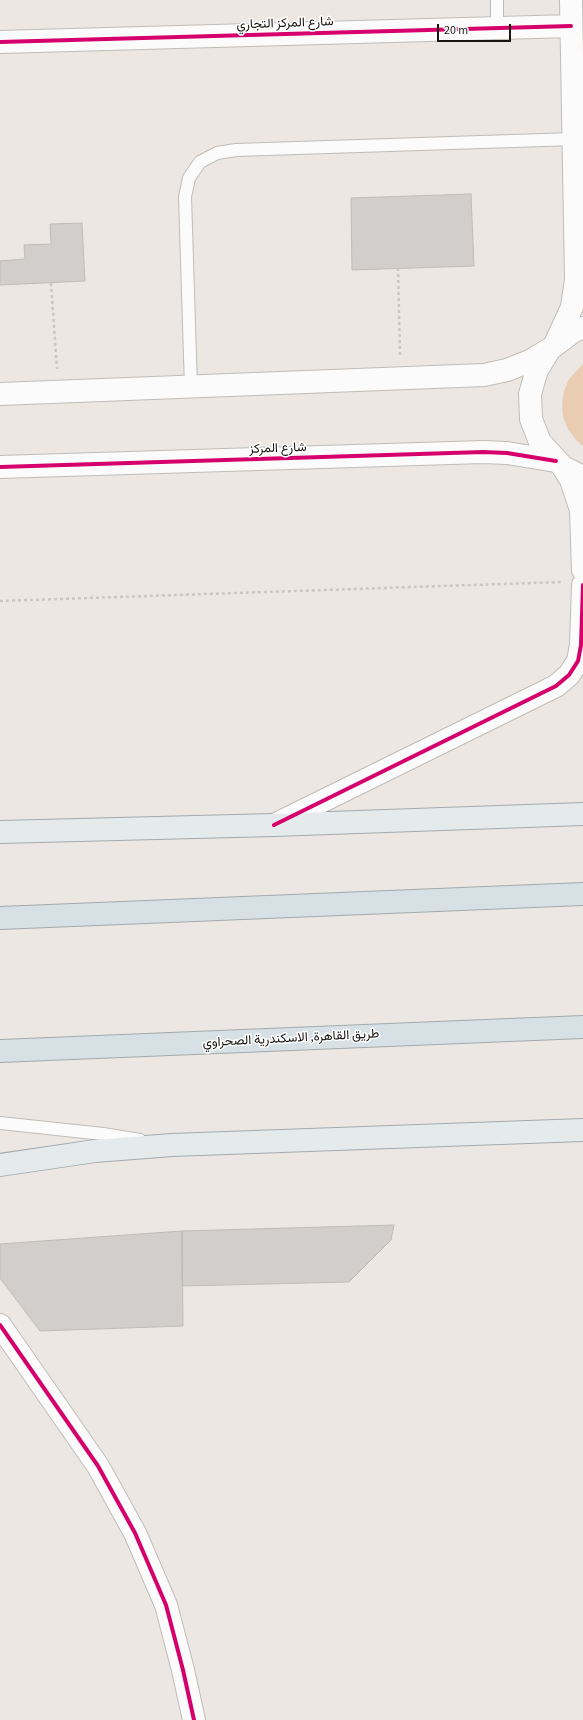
<!DOCTYPE html>
<meta charset="utf-8">
<style>
body{margin:0}
#map{position:relative;width:583px;height:1720px;overflow:hidden;background:#ece7e2;font-family:"Source Sans 3",sans-serif}
canvas{display:block}
.scale{position:absolute;left:437px;top:24px;width:74px;height:18px;box-sizing:border-box;border:2px solid #171411;border-top:0;padding-left:5px;font-size:12px;line-height:14px;white-space:nowrap;color:#171411;-webkit-text-stroke:3px #fff;paint-order:stroke}
</style>
<div id="map">
<canvas width="583" height="1720"></canvas>
<div class="scale">20 m</div>
</div>
<script>
const ctx = document.querySelector('canvas').getContext('2d');
ctx.lineJoin = 'round';
function fill(path, color) { ctx.fillStyle = color; ctx.fill(path, 'evenodd'); }
const poly = rows => new Path2D(rows.map(r => 'M' + r).join(''));
function trace(path, color, width, dash) { ctx.strokeStyle = color; ctx.lineWidth = width; ctx.lineCap = dash ? 'butt' : 'round'; ctx.setLineDash(dash || []); ctx.stroke(path); }
function write(font, color, halo, rows, align = 'center') {
  ctx.font = font + ' "Source Sans 3",Vazirmatn,sans-serif'; ctx.lineWidth = 3; ctx.setLineDash([]); ctx.textBaseline = 'middle'; ctx.strokeStyle = halo; ctx.fillStyle = color; for (const [text, x, y, turn = 0] of rows) {
    ctx.save(); ctx.translate(x, y); ctx.rotate((+turn || 0) * Math.PI / 180); ctx.textAlign = isNaN(turn) ? turn : align; if (halo) ctx.strokeText(text, 0, 0); ctx.fillText(text, 0, 0); ctx.restore();
  }
}
const green = poly([
 [583,364,583,446,576,440,568,429,563,417,562,404,564,391,569,379]
]);
const building = poly([
 [471,194,474,266,352,270,351,198,471,194],
 [82,223,85,281,0,285,0,261,25,259,24,245,51,244,50,224,82,223],
 [394,1225,391,1240,349,1282,182,1286,182,1231,394,1225],
 [182,1231,183,1326,40,1331,0,1278,0,1244,182,1231]
]);
const path = poly([
 [398,268,400,355],
 [51,283,57,369],
 [0,601,561,582]
]);
const lane = poly([
 [497,0,497,28],
 [191,388,185,197,189,178,200,162,217,153,236,150,574,139],
 [0,1123,103,1134,140,1140]
]);
const street = poly([
 [0,42,571,26],
 [583,328,574,331,550,349,537,370,530,394,531,419,540,442,563,467,583,477],
 [555,344,572,307,576,279,571,0],
 [0,394,484,375,507,370,530,361,550,349],
 [0,467,483,452,507,453,556,461],
 [563,467,571,480,581,510,583,570],
 [274,825,556,686,569,675,578,661,581,645,583,585]
]);
const secondary = poly([
 [0,1325,98,1466,135,1533,166,1605,183,1670,194,1720]
]);
const primary = poly([
 [0,832,274,825,583,814],
 [0,1165,95,1151,172,1145,583,1130]
]);
const highway = poly([
 [0,918,583,894],
 [0,1051,583,1027]
]);
const cycleway = poly([
 [0,42,571,26],
 [0,467,483,452,507,453,556,461],
 [274,825,556,686,569,675,578,661,581,645,583,585],
 [0,1325,98,1466,135,1533,166,1605,183,1670,194,1720]
]);
const streetNames = [
 ["شارع المركز التجاري",285,24,-2],
 ["شارع المركز",278,449,-2],
 ["طريق القاهرة, الاسكندرية الصحراوي",291,1039,-3]
];
fill(green, '#eaccb2');
fill(building, '#d2cecb');
trace(building, '#bfbcb8', 1);
trace(lane, '#c0bcb8', 14);
trace(street, '#c0bcb8', 24);
trace(secondary, '#c0bcb8', 24);
trace(primary, '#a2aaad', 24);
trace(highway, '#a2aaad', 24);
trace(path, '#c9c7c5', 2.5, [3, 3]);
trace(lane, '#fcfbfb', 12);
trace(street, '#fcfbfb', 22);
trace(secondary, '#fcfbfb', 22);
trace(primary, '#e5eaed', 22);
trace(highway, '#d7e0e4', 22);
trace(cycleway, '#d6006c', 4);
write('13px', '#171411', '#fff', streetNames);
</script>
